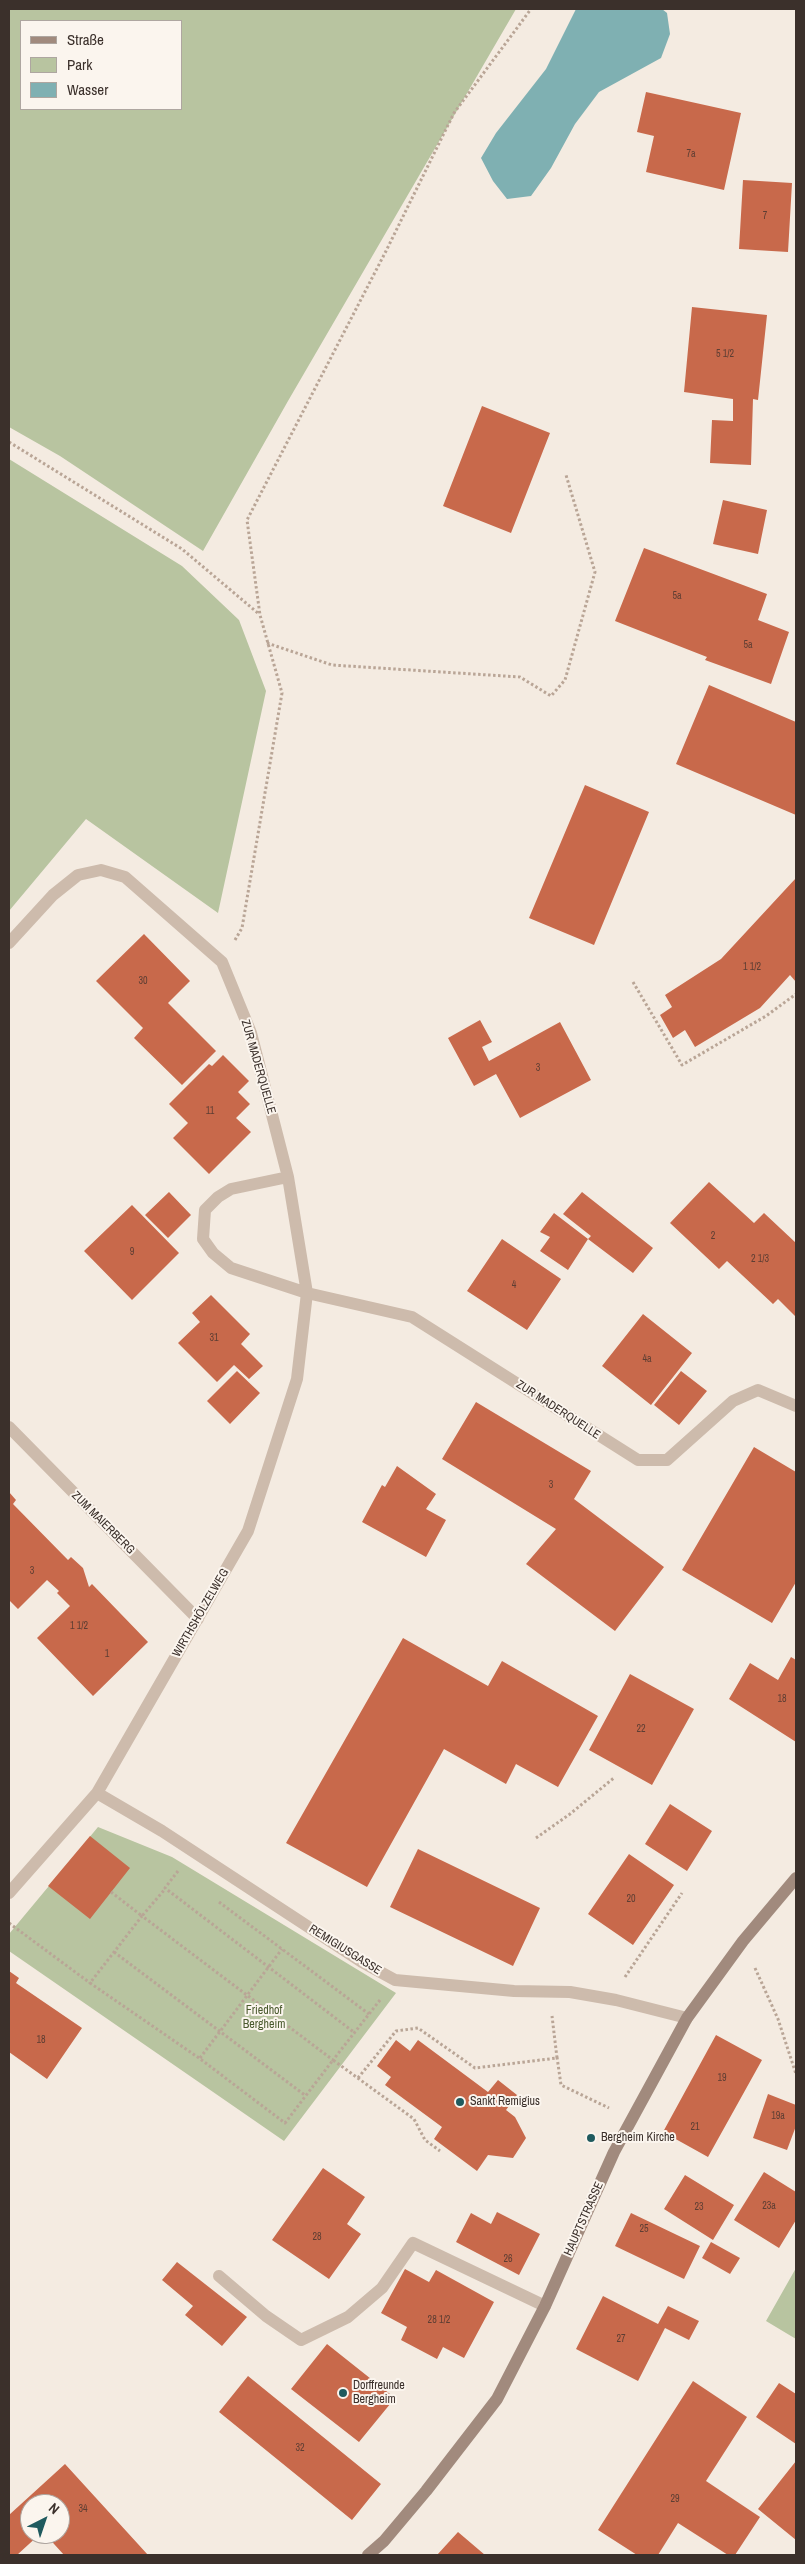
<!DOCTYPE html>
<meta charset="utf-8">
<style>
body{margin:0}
#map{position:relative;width:805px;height:2564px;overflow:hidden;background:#f4ebe1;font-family:"Archivo Narrow",sans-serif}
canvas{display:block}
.frame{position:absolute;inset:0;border:10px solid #3b302b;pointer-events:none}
.legend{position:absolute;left:20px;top:20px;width:162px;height:90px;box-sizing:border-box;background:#fbf5ee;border:1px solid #aea6a0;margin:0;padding:6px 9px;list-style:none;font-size:15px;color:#3b302b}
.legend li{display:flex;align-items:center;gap:10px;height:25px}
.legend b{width:25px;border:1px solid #aea6a0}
.north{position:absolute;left:20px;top:2494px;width:50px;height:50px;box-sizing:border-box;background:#fbf5ee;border:1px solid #aea6a0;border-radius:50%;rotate:41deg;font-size:14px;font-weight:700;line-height:20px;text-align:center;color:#3b302b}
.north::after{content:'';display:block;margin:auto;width:18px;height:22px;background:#1f5a5e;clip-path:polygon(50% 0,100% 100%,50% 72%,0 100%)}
</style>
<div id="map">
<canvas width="805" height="2564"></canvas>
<div class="frame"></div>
<ul class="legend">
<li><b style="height:6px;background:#a18a7d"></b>Straße</li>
<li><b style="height:14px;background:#b8c4a0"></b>Park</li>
<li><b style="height:14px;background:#7fb0b2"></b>Wasser</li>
</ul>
<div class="north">N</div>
</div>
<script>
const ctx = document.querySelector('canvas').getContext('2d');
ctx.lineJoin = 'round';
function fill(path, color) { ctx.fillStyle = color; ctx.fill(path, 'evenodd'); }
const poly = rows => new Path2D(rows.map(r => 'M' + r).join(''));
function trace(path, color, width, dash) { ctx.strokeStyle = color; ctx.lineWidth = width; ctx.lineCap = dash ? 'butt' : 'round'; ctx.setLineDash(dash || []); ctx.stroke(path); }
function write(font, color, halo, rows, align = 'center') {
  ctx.font = font + ' "Archivo Narrow",sans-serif'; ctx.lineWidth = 4; ctx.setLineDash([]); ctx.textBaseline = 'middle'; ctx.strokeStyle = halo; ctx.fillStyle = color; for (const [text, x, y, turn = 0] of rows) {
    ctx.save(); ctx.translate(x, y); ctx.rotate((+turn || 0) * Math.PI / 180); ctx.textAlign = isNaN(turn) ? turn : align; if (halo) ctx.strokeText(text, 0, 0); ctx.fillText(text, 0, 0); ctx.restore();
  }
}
const green = poly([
 [9,9,516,9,288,401,203,551,60,456,9,427],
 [21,21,181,21,181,109,21,109],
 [9,459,182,566,239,620,266,691,218,913,86,819,9,911],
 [98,1827,172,1857,396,1993,284,2141,9,1951,9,1934],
 [796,2268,796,2339,766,2321]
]);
const water = poly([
 [576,9,662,9,667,13,670,34,661,58,599,92,575,124,551,168,531,196,507,199,493,181,481,158,496,133,546,69]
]);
const building = poly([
 [646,92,741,113,724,190,646,172,654,136,637,132],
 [743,180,792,183,788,252,739,249],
 [692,307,767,315,758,400,753,399,751,465,710,463,712,420,733,421,733,399,684,392],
 [482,406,550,433,511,533,443,506],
 [723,500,767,510,758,554,713,544],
 [644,548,767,594,758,620,789,632,771,684,705,660,707,657,615,621],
 [709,685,796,722,796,815,676,764],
 [585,785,649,812,594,945,529,918],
 [796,878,796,982,790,975,760,1008,695,1047,685,1030,673,1038,660,1015,672,1007,665,995,721,959],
 [144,934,190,981,168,1003,216,1051,182,1085,134,1038,143,1028,96,981],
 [480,1020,492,1042,482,1047,489,1061,560,1022,591,1080,520,1118,496,1074,474,1086,448,1038],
 [223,1055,249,1081,238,1092,250,1104,236,1118,251,1132,209,1174,173,1138,188,1123,169,1104,209,1064,212,1066],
 [709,1182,754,1223,764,1213,796,1243,796,1317,778,1299,773,1304,727,1261,719,1269,670,1223],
 [169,1192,191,1215,168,1238,145,1215],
 [582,1192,653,1248,633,1273,588,1239,568,1270,540,1251,550,1237,540,1232,554,1213,588,1239,591,1236,563,1214],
 [132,1205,179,1253,132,1300,84,1251],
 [502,1239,561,1279,527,1330,467,1291],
 [211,1295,250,1334,241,1344,263,1366,249,1379,234,1365,217,1382,178,1343,200,1322,192,1313],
 [643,1314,692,1353,651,1405,602,1366],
 [237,1371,260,1393,230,1424,207,1401],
 [681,1371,707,1391,679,1425,654,1405],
 [476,1402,591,1471,574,1499,664,1567,615,1631,526,1564,556,1529,442,1459],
 [754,1447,796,1472,796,1582,772,1623,682,1570],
 [397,1466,436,1494,426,1509,446,1520,426,1557,362,1522,382,1485,385,1487],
 [9,1492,16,1500,13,1504,68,1560,71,1557,83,1568,89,1587,92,1584,148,1642,93,1696,37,1638,70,1606,57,1593,59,1591,47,1580,18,1609,9,1600],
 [403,1638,488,1686,502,1661,598,1716,558,1787,516,1764,506,1784,444,1749,367,1887,286,1843],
 [791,1657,796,1660,796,1742,729,1699,750,1663,778,1680],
 [630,1674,694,1709,652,1785,589,1750],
 [670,1804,712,1831,687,1871,645,1844],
 [90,1836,130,1868,90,1919,48,1886],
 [418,1849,540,1908,513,1966,390,1907],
 [629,1854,674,1885,633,1945,588,1914],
 [9,1971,19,1978,16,1983,82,2028,47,2079,9,2052],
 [716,2035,762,2060,708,2157,663,2132],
 [396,2040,410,2051,418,2040,488,2092,498,2080,517,2095,506,2110,515,2117,526,2138,513,2158,488,2155,477,2171,434,2139,442,2127,385,2085,391,2077,377,2066],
 [768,2094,796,2105,796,2126,787,2150,753,2138],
 [323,2168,365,2197,347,2224,361,2234,329,2279,272,2240],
 [764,2172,796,2192,796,2220,779,2248,734,2220],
 [685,2175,734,2205,713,2240,664,2209],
 [497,2212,540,2234,519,2275,456,2242,471,2213,491,2224],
 [631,2213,700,2246,684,2279,615,2246],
 [711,2242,740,2258,730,2274,702,2258],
 [177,2262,247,2317,222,2346,185,2315,193,2306,162,2280],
 [405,2269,429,2282,436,2270,494,2302,464,2358,443,2347,437,2359,401,2340,407,2327,381,2313],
 [603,2296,658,2324,668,2306,699,2321,689,2340,665,2328,638,2381,576,2349],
 [327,2344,395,2398,359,2442,291,2389],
 [248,2376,381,2484,352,2520,219,2412],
 [693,2381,747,2417,706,2481,760,2517,735,2555,728,2555,678,2523,658,2555,637,2555,598,2530],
 [779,2383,796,2394,796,2444,756,2417],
 [796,2461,796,2540,758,2509],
 [65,2464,148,2555,64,2555,45,2534,60,2534,60,2504,30,2504,30,2534,40,2534,17,2555,9,2555,9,2515],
 [458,2532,485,2555,437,2555]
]);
const path = poly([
 [9,442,182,549,259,614],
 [267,643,332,665,520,677,551,696,565,680,595,572,566,475],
 [235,940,242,928,282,693,260,615,247,520,386,251,454,113,531,9],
 [633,982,682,1065,766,1016,796,994],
 [536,1838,570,1814,615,1777],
 [178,1871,165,1888,355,2033],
 [111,1892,142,1916,165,1889],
 [219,1902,369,2014],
 [9,1923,90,1983],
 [114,1952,306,2096],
 [755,1968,778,2019,796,2074],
 [625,1977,682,1893],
 [380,2000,333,2060,142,1916,90,1983,199,2058,285,2123,333,2060,414,2119,425,2140,440,2151],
 [557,2057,561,2085,609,2108],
 [200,2058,282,1949],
 [358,2078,396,2031,418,2028,475,2068,557,2058,552,2016]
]);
const lane = poly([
 [219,2276,266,2316,301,2340,348,2317,382,2288,413,2243,545,2306]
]);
const street = poly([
 [9,943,53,895,78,875,101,870,125,877,222,962,251,1033,288,1177,307,1293,297,1379,248,1531,97,1793,9,1893],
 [288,1177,231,1189,218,1197,205,1210,203,1239,213,1253,231,1268,307,1293,412,1317,638,1460,667,1460,733,1401,758,1390,796,1406],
 [9,1427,198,1619],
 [97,1793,162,1831,362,1962,395,1980,514,1991,570,1992,616,2000,687,2018]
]);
const secondary = poly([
 [368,2555,384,2541,426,2491,497,2399,545,2306,614,2152,687,2018,743,1941,796,1878]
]);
const markers = [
 [460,2102,5,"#1f5a5e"],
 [591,2138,5,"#1f5a5e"],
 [343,2393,5,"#1f5a5e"]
];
const numberNames = [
 ["7a",691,154],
 ["7",765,216],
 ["5 1/2",725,354],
 ["5a",677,596],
 ["5a",748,645],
 ["1 1/2",752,967],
 ["30",143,981],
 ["3",538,1068],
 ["11",210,1111],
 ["2",713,1236],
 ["9",132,1252],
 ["2 1/3",760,1259],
 ["4",514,1285],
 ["31",214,1338],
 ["4a",647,1359],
 ["3",551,1485],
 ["3",32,1571],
 ["1 1/2",79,1626],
 ["1",107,1654],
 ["18",782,1699],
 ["22",641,1729],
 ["20",631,1899],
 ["18",41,2040],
 ["19",722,2078],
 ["19a",778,2116],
 ["21",695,2127],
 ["23a",769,2206],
 ["23",699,2207],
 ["25",644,2229],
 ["28",317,2237],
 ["26",508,2259],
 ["28 1/2",439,2320],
 ["27",621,2339],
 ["32",300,2448],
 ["29",675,2499],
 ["34",83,2509]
];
const streetNames = [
 ["ZUR MADERQUELLE",258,1067,74],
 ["ZUR MADERQUELLE",558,1410,33],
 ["ZUM MAIERBERG",103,1523,45],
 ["WIRTHSHÖLZELWEG",201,1613,-60],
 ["REMIGIUSGASSE",345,1950,32],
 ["HAUPTSTRASSE",584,2219,-66]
];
const parkNames = [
 ["Friedhof",264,2011],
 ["Bergheim",264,2025]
];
const poiNames = [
 ["Sankt Remigius",470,2102],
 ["Bergheim Kirche",601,2138],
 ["Dorffreunde",353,2386],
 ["Bergheim",353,2400]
];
fill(green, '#b8c4a0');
fill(water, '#7fb0b2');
fill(building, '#c8694b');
trace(path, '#b9a596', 3, [2.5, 2.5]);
trace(lane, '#cdbbac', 12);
trace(street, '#cdbbac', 12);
trace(secondary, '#a18a7d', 12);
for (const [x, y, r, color] of markers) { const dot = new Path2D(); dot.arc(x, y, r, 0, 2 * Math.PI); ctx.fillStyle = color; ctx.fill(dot); trace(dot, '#fbf5ee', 2); }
write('10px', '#5e3e33', null, numberNames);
write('12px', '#3b302b', '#fbf5ee', streetNames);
write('12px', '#4a5a2e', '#fbf5ee', parkNames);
write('12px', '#3b302b', '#fbf5ee', poiNames, 'left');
</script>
